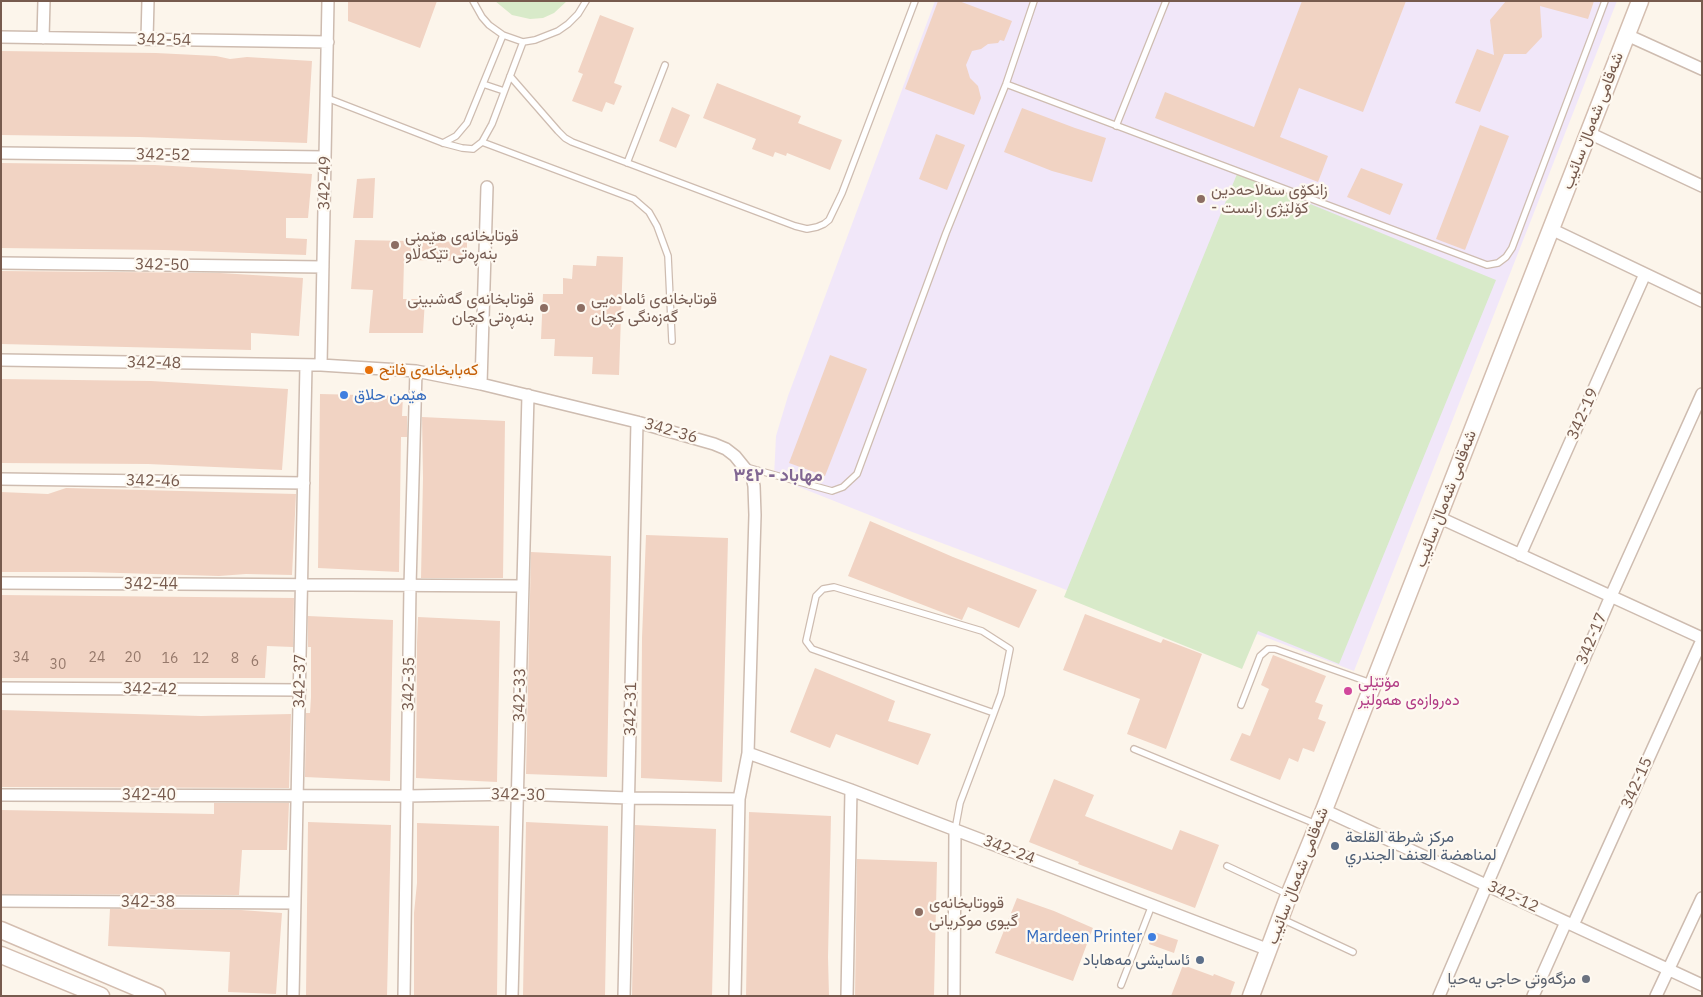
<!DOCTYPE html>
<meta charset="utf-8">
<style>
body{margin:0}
#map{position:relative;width:1703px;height:997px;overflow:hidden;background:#fcf5eb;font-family:"IBM Plex Sans",sans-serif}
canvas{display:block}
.frame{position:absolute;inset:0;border:2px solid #775b4e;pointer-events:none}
</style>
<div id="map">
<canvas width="1703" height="997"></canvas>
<div class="frame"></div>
</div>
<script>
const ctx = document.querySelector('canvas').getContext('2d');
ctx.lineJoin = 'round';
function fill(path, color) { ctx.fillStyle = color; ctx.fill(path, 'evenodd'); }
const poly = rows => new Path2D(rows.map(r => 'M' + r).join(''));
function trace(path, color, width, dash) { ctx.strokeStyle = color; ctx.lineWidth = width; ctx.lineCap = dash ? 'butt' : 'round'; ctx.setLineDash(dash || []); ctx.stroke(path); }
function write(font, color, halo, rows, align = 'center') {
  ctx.font = font + ' "IBM Plex Sans",Vazirmatn,sans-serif'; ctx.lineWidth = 4.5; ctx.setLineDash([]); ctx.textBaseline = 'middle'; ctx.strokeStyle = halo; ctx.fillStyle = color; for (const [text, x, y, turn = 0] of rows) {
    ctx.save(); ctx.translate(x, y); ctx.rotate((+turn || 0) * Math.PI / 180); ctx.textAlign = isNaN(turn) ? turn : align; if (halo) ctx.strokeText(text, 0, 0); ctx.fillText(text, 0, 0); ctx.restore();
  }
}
const education = poly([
 [935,1,1617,1,1354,671,1257,634,1240,662,1059,587,907,530,774,477,776,436,788,396]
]);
const green = poly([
 [495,1,567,1,554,13,543,18,530,19,512,15],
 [1237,174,1496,280,1339,664,1258,631,1242,669,1064,597]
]);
const building = poly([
 [348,1,437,1,420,48,348,21],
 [938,1,959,1,1012,21,1004,41,1000,40,998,43,988,44,981,49,972,51,966,65,970,78,978,86,981,98,974,115,905,89],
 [1302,1,1406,1,1363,112,1299,88,1280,137,1328,156,1318,182,1155,118,1165,92,1254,127],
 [1506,1,1594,1,1588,19,1540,6,1542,37,1526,54,1504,54,1480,112,1455,103,1477,49,1494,55,1490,20],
 [600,15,634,28,614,83,622,86,614,105,606,102,602,112,572,101,583,74,578,72],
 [1,51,156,53,216,56,230,59,247,57,312,61,307,143,139,137,1,135],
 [717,83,801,116,798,123,842,140,830,170,787,153,786,156,775,152,773,157,752,149,756,139,703,118],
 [672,107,690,115,676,148,659,141],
 [1022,108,1075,128,1106,138,1092,182,1052,171,1004,152],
 [1480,125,1509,136,1465,250,1436,239],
 [936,134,965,145,947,190,919,179],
 [1,163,155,165,312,174,308,218,286,218,286,238,307,239,306,255,164,250,1,248],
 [1361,168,1403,184,1390,215,1347,197],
 [375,178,373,218,353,218,357,179],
 [355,240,467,242,467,261,404,260,403,299,425,299,423,333,369,333,373,290,351,289],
 [597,256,623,257,619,375,592,374,593,357,554,356,555,339,541,339,543,294,563,294,563,278,572,279,573,265,596,266],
 [1,271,220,273,303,278,299,336,251,333,251,350,1,344],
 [830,355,867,369,825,476,789,463],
 [1,379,151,381,288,389,282,470,148,464,1,463],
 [320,394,403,396,402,416,407,416,407,437,401,437,399,572,318,568],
 [422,417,505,421,503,578,421,578,423,478],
 [66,488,296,494,292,575,246,574,219,576,87,572,1,572,1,492,48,494],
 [870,521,953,557,1037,590,1019,628,968,607,962,620,848,576],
 [646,535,728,538,722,782,641,778,642,638],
 [531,552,611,556,607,777,526,774],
 [1,595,294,598,293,647,267,646,265,678,1,678],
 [1085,614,1161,643,1163,639,1202,654,1166,749,1127,734,1140,699,1063,670],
 [308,616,393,620,390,781,305,777,306,713,310,713,311,697,311,647,308,647],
 [418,617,500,621,497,782,416,778,417,643],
 [1273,655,1326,676,1315,702,1323,705,1318,719,1326,722,1314,752,1303,748,1298,762,1289,758,1280,780,1230,760,1242,733,1250,736,1269,689,1261,685],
 [815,668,895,701,888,721,931,734,918,765,836,734,830,748,790,732],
 [1,710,201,716,291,714,289,788,1,787],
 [1054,779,1094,795,1085,816,1172,850,1180,830,1219,845,1195,908,1078,864,1079,862,1029,842],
 [214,803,289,803,287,850,242,850,239,895,1,894,1,810,214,814],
 [749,812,831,816,828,957,829,996,746,996],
 [308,822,391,825,387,996,306,996],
 [526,822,608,826,605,996,523,996],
 [417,823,499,826,497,996,414,996,414,913,417,883],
 [635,825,716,829,712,996,632,996],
 [857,859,937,862,934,996,855,996],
 [1017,898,1054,911,1093,928,1073,981,995,953],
 [110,909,241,910,282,913,276,994,228,992,230,952,108,946],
 [1154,932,1178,940,1174,953,1149,944],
 [1183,965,1213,976,1214,974,1235,982,1230,996,1171,996]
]);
const lane = poly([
 [473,1,482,17,489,25,503,35,523,42,535,40,558,31,568,24,578,14,586,1],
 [510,76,558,131,565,138,572,142,795,226,807,229,817,227,824,224,829,220,842,193,915,1],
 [483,84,504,91],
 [1006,84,1487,265,1498,263,1506,257,1512,248,1605,1],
 [327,98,443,143,462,148,473,149,482,142,492,124,523,42],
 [1116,126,1166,1],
 [482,142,634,199,649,212,657,226,668,256,672,341],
 [443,143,456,136,467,123,503,35],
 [627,163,665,65],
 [746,467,832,491,843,487,857,474,946,233,1006,84,1034,1],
 [1241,705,1260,656,1268,649,1275,649,1371,683],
 [1134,749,1316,824],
 [955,830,960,803,994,713,1001,694,1010,649,982,631,834,587,823,589,816,596,806,641,812,649,994,713],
 [1227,866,1287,894],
 [1282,919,1353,952],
 [1121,985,1152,905]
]);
const street = poly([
 [1627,35,1702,69],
 [1,37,328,42],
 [43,38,44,1],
 [147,39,148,1],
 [1589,133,1702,186],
 [1,153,325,157],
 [1551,229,1702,301],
 [1,263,323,267],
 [1,360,321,365,416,371,481,384,637,422,714,444,726,449,735,456,752,477,754,486,755,515,748,753,739,799,735,996],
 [321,365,328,1],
 [481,384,487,187],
 [1,479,304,483],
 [1438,517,1702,638],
 [1520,555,1645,274],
 [1,583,523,586],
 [1,688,300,690],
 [748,753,851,790,1269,950],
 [1,795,407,796,518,794,629,798,739,799],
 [1324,810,1702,985],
 [1,901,295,903],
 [1573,925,1702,640],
 [293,996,306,365],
 [404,996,410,586,416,371],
 [512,996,528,395],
 [624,996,637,422],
 [847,996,851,790],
 [954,996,955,830],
 [1439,996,1611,596,1702,394],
 [1533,996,1566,922],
 [1656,996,1702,898]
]);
const secondary = poly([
 [1,930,157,996],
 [1,955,101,996],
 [1251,996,1289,895,1324,810,1640,1]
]);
const markers = [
 [1201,199,5,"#8d6e63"],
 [395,245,5,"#8d6e63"],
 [544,308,5,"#8d6e63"],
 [581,308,5,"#8d6e63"],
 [369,370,5,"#e8710a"],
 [344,395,5,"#3f7fe0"],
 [1348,691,5,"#d1479c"],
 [1335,846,5,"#5c6f8a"],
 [919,912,5,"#8d6e63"],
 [1152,937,5,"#3f7fe0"],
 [1200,960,5,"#5c6f8a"],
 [1586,979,5,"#6b7280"]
];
const numberNames = [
 ["34",21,658],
 ["24",97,658],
 ["20",133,658],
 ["16",170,659],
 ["12",201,659],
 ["8",235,659],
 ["6",255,662],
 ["30",58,665]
];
const streetNames = [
 ["342-54",164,40,1],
 ["شەقامی شەماڵ سائیب",1593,121,-69],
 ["342-52",163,155,1],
 ["342-49",325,183,-89],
 ["342-50",162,265,1],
 ["342-48",154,363,1],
 ["342-19",1583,414,-66],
 ["342-36",671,431,16],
 ["342-46",153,481,1],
 ["شەقامی شەماڵ سائیب",1446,499,-69],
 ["342-44",151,584],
 ["342-17",1592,639,-67],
 ["342-37",300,681,-89],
 ["342-35",409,684,-89],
 ["342-42",150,689,1],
 ["342-33",520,695,-89],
 ["342-31",631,709,-89],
 ["342-15",1637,783,-66],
 ["342-40",149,795],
 ["342-30",518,795,1],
 ["342-24",1009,850,21],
 ["شەقامی شەماڵ سائیب",1298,876,-69],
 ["342-12",1513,897,25],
 ["342-38",148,902]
];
const educationNames = [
 ["زانکۆی سەلاحەدین",1211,190],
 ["- کۆلێژی زانست",1211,208],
 ["قوتابخانەی هێمنی",405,236],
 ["بنەڕەتی تێکەڵاو",405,254],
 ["قوتابخانەی گەشبینی",534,299,"right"],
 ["بنەڕەتی کچان",534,317,"right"],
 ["قوتابخانەی ئامادەیی",591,299],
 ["گەزەنگی کچان",591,317],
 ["قووتابخانەی",929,903],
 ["گيوی موكريانی",929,921]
];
const foodNames = [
 ["كەبابخانەی فاتح",379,370]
];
const shopNames = [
 ["هێمن حلاق",354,395],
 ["Mardeen Printer",1142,937,"right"]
];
const hotelNames = [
 ["مۆتێلی",1358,682],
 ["دەروازەی هەولێر",1358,700]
];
const serviceNames = [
 ["مركز شرطة القلعة",1345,837],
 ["لمناهضة العنف الجندري",1345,855],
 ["ئاسایشی مەهاباد",1190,960,"right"]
];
const worshipNames = [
 ["مزگەوتی حاجی یەحیا",1576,979]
];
const neighbourhoodNames = [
 ["مهاباد - ٣٤٢",778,476]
];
fill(education, '#f1e7f9');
fill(green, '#d8eac9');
fill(building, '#f1d3c3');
trace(lane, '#cebcb0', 8);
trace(street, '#cebcb0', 14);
trace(secondary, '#d4beb0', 19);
trace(lane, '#fff', 5.5);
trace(street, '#fff', 11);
trace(secondary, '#fff', 16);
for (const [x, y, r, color] of markers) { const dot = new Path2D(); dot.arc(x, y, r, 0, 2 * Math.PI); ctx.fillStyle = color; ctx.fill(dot); trace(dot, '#fef9f1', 2); }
write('14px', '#96796b', null, numberNames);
write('16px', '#775b4e', '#fef9f1', streetNames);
write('16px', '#785e54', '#fef9f1', educationNames, 'left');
write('16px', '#c56008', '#fef9f1', foodNames, 'left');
write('16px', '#366cbe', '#fef9f1', shopNames, 'left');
write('16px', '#b23c85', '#fef9f1', hotelNames, 'left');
write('16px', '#4e5e75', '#fef9f1', serviceNames, 'left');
write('16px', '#5b616d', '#fef9f1', worshipNames, 'right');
write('bold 18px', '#816692', '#fef9f1', neighbourhoodNames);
</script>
